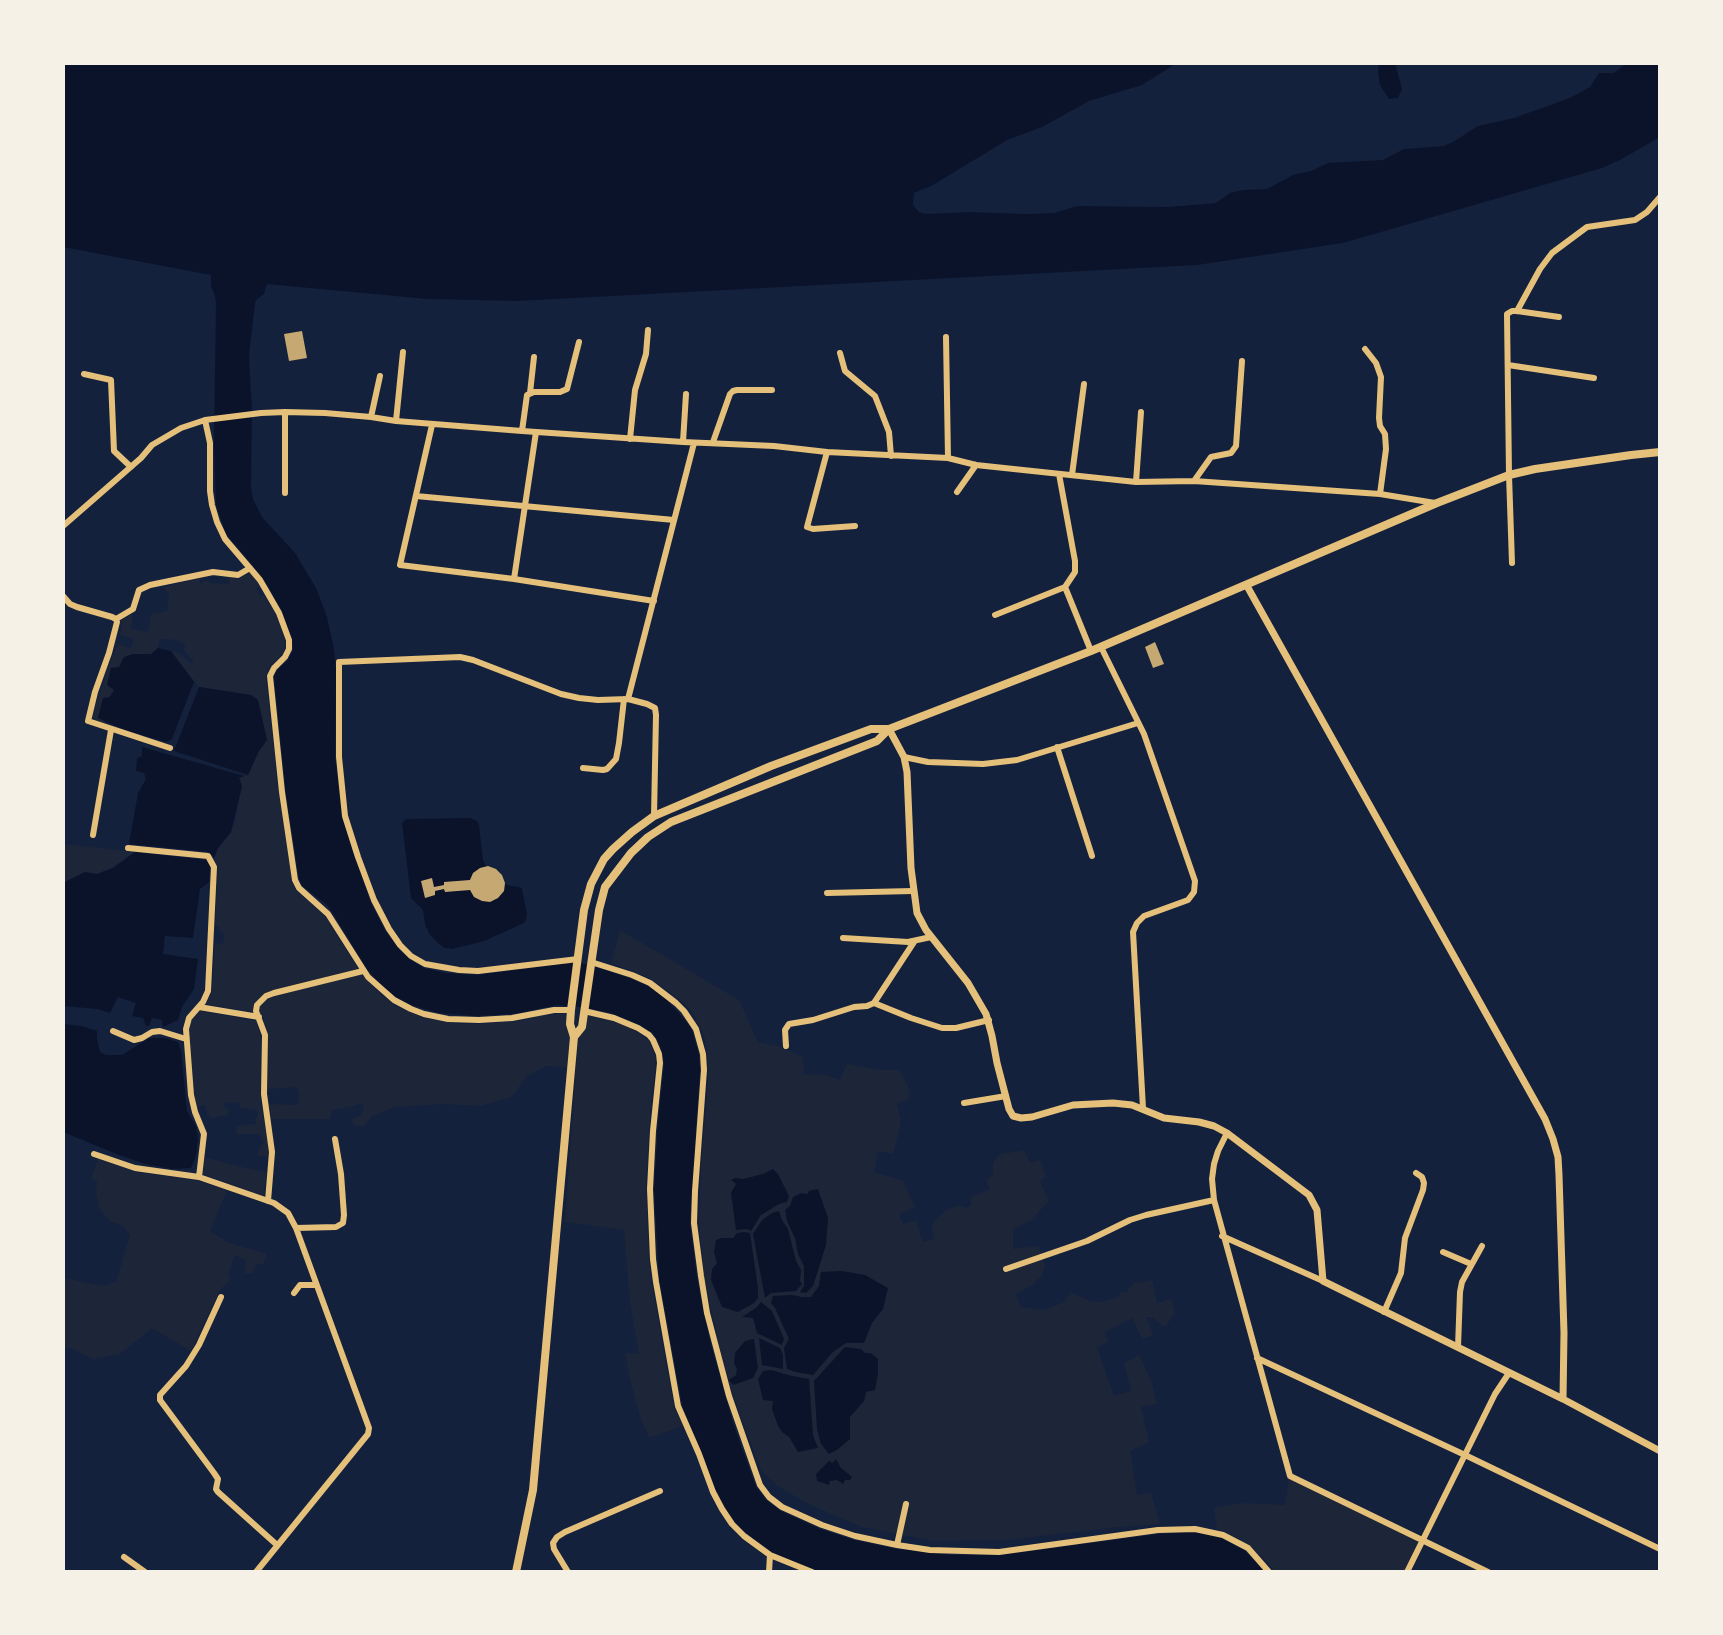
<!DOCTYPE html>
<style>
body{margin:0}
#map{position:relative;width:1723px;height:1635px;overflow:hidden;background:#14213d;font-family:"Open Sans",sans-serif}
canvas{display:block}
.frame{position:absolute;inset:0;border:65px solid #f6f1e7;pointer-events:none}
</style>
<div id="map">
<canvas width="1723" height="1635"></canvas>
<div class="frame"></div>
</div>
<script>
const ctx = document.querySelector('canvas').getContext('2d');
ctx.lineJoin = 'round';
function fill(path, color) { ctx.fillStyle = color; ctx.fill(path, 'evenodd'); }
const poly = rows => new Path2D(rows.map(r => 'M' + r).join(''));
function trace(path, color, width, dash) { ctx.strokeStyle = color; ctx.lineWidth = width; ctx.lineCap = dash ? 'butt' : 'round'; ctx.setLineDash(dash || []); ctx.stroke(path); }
const green = poly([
 [249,572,258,582,260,586,256,588,261,597,264,595,275,613,285,640,285,648,283,653,270,666,266,676,277,781,292,881,296,891,324,915,362,975,380,994,395,1006,425,1018,460,1024,481,1024,520,1021,540,1016,565,1013,572,1037,569,1067,546,1066,526,1077,512,1097,480,1106,443,1104,395,1107,372,1116,364,1126,355,1126,351,1119,360,1116,364,1109,362,1103,350,1107,332,1110,330,1119,271,1119,269,1104,298,1105,299,1096,297,1087,268,1089,268,1034,262,1014,206,1004,212,993,215,943,223,944,224,933,219,931,219,926,215,925,218,866,214,858,218,848,231,832,235,822,242,786,239,778,248,775,259,751,266,740,258,700,251,695,199,687,171,651,180,654,192,664,193,661,183,649,186,645,177,640,160,639,158,648,151,654,133,654,100,715,99,718,105,720,104,724,94,721,92,715,109,665,118,644,131,648,134,639,120,635,122,622,120,620,133,614,131,629,148,632,151,614,167,611,169,596,164,587,200,578,200,584,208,580,209,583,230,584,227,576,238,579],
 [63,844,135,852,113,867,97,874,85,872,63,883],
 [620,930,739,1000,758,1042,778,1046,803,1057,804,1075,824,1074,840,1080,847,1064,878,1070,899,1070,908,1086,910,1098,897,1104,901,1122,893,1154,878,1151,874,1172,903,1181,915,1207,899,1214,903,1224,916,1220,923,1242,934,1239,932,1226,937,1218,947,1210,958,1205,966,1208,971,1205,970,1198,990,1189,986,1180,993,1175,993,1164,997,1157,1002,1154,1024,1150,1030,1163,1040,1160,1046,1176,1040,1181,1049,1201,1030,1221,1013,1229,1013,1249,1039,1246,1045,1266,1042,1276,1032,1285,1016,1294,1021,1307,1043,1310,1065,1302,1070,1292,1090,1301,1102,1302,1118,1297,1121,1291,1126,1292,1134,1283,1152,1280,1157,1303,1171,1299,1175,1313,1165,1327,1152,1317,1146,1317,1153,1335,1142,1339,1132,1318,1104,1332,1109,1342,1097,1347,1114,1396,1131,1391,1124,1363,1139,1355,1151,1380,1157,1404,1141,1407,1149,1442,1130,1451,1137,1495,1151,1493,1160,1524,1118,1527,1007,1540,933,1541,862,1527,806,1503,778,1486,761,1471,735,1401,720,1348,704,1277,699,1220,701,1163,708,1083,708,1063,705,1039,693,1013,683,1002,650,978,611,963],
 [200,1011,256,1021,261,1037,260,1101,268,1142,268,1156,259,1156,257,1153,264,1142,260,1134,236,1134,237,1126,256,1124,256,1117,258,1117,257,1110,240,1108,240,1102,225,1103,223,1108,228,1109,228,1115,212,1118,207,1114,205,1105,197,1106,194,1092,189,1027,192,1019],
 [589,1016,622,1024,637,1032,650,1042,655,1055,656,1064,651,1104,646,1183,649,1258,651,1279,674,1407,683,1426,649,1438,640,1416,630,1379,626,1357,626,1353,639,1354,630,1302,624,1230,565,1222,578,1041],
 [205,1157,241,1167,267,1172,264,1196,202,1174],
 [98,1159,135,1172,198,1181,227,1190,210,1231,229,1243,267,1254,264,1263,256,1265,252,1273,244,1273,246,1261,235,1255,228,1274,230,1280,220,1290,191,1351,152,1328,120,1354,93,1359,73,1349,63,1348,63,1278,104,1286,116,1282,130,1235,123,1226,110,1221,99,1208,96,1193,97,1181,91,1178],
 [1289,1478,1419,1541,1404,1572,1274,1572,1269,1564,1251,1546,1225,1531,1217,1530,1214,1508,1242,1503,1285,1505]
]);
const water = poly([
 [63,63,1177,63,1142,85,1089,101,1042,127,1007,140,933,185,914,193,913,205,919,212,925,214,969,212,1026,214,1054,213,1077,206,1167,207,1216,203,1230,193,1243,190,1267,189,1293,175,1311,171,1328,163,1383,160,1404,149,1443,146,1453,142,1478,126,1514,118,1570,98,1590,87,1599,73,1614,73,1627,63,1660,63,1660,137,1620,160,1602,168,1343,243,1197,265,518,301,427,299,267,284,264,294,257,299,255,303,249,356,252,410,251,487,253,499,262,517,295,553,316,588,327,617,334,649,336,671,335,756,342,817,370,901,385,930,398,948,409,959,424,968,445,973,477,975,558,964,573,963,586,964,630,978,648,986,664,997,687,1022,692,1030,699,1055,700,1070,690,1222,697,1278,709,1337,734,1426,756,1487,766,1500,781,1511,820,1529,854,1540,897,1549,951,1555,1000,1555,1158,1534,1194,1532,1222,1538,1245,1551,1265,1572,1203,1572,1187,1570,1174,1572,823,1572,796,1563,770,1551,746,1533,735,1522,725,1508,716,1491,682,1405,659,1278,654,1190,658,1122,664,1063,660,1045,653,1033,640,1025,611,1013,581,1007,557,1005,514,1014,474,1016,439,1013,411,1005,396,997,381,985,366,968,331,910,326,904,302,886,299,879,286,795,274,677,276,671,288,660,293,650,292,639,282,611,269,588,258,572,226,534,216,505,214,444,216,301,214,293,211,287,211,275,63,247],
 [1379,63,1395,63,1402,89,1398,98,1389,99,1385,93,1380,85,1378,73],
 [158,648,171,651,194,682,172,739,166,742,125,730,98,718,103,698,110,697,114,690,107,685,111,668,119,667,124,657,133,654,151,654],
 [199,687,251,695,258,700,267,740,259,751,248,775,174,751],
 [142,747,244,776,239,778,242,786,231,832,218,848,214,858,209,852,129,844,138,793,146,779,144,773,136,771,137,758,142,756],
 [470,818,477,821,479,825,483,860,488,870,507,885,519,887,522,889,527,914,526,919,524,923,484,941,452,949,445,948,439,944,430,935,425,925,423,910,411,898,402,823,406,819],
 [135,852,207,860,210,867,209,882,200,889,193,938,165,936,163,954,198,959,194,989,182,1007,178,1020,163,1027,162,1020,152,1018,149,1026,146,1026,143,1018,132,1016,136,1003,118,997,110,1013,98,1009,63,1006,63,883,85,872,97,874,113,868],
 [63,1024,82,1026,97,1031,97,1038,100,1052,106,1055,122,1055,149,1038,164,1038,178,1042,181,1050,187,1111,196,1126,198,1139,196,1156,191,1168,172,1169,145,1164,119,1155,63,1132],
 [773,1169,778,1174,789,1196,787,1202,779,1204,761,1215,751,1231,747,1229,736,1230,731,1193,736,1184,731,1180,735,1178,743,1179,763,1174],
 [818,1189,828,1218,826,1245,813,1286,806,1293,800,1292,804,1286,804,1266,798,1254,795,1238,787,1221,785,1210,790,1206,793,1197,801,1193,807,1194,809,1191],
 [779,1211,782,1220,788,1229,796,1261,801,1270,800,1281,802,1284,796,1291,771,1293,765,1298,753,1234,762,1220,772,1213],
 [744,1232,750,1233,758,1288,758,1298,754,1303,738,1312,722,1307,711,1280,712,1269,717,1263,714,1252,716,1240,722,1238,733,1238,737,1233],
 [842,1271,865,1275,888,1288,883,1309,872,1323,864,1343,846,1343,833,1352,813,1375,796,1372,787,1369,784,1348,789,1339,775,1308,771,1303,773,1296,792,1295,802,1297,811,1297,819,1286,821,1272],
 [761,1302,772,1311,784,1339,782,1345,757,1333,753,1318,742,1317,757,1307],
 [759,1338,780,1348,783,1355,783,1369,762,1365],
 [754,1339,758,1368,753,1378,733,1385,729,1380,736,1375,737,1369,734,1363,735,1353,745,1341],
 [845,1347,861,1349,865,1353,871,1353,878,1359,878,1373,875,1390,866,1392,864,1401,850,1417,850,1439,837,1450,829,1454,821,1444,817,1429,814,1381],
 [771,1370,792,1376,809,1379,813,1435,818,1448,798,1452,789,1437,783,1433,778,1426,772,1409,773,1401,763,1400,758,1379,763,1371],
 [836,1459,841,1468,852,1477,850,1480,845,1480,843,1484,837,1480,830,1481,829,1485,817,1481,816,1474,829,1461,833,1463]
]);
const building = poly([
 [302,331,307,358,289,361,284,334],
 [1155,642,1164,664,1153,668,1145,647],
 [488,866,496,869,502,875,505,883,504,891,498,898,490,902,482,901,474,897,470,890,445,892,444,889,435,891,435,895,425,898,421,881,432,878,434,887,444,885,444,882,470,880,473,873,480,868]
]);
const minor = poly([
 [1517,311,1540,269,1552,253,1587,227,1635,220,1647,212,1660,197],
 [946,337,948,458],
 [1365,349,1376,363,1381,377,1379,418,1380,426,1385,434,1386,449,1380,494],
 [840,353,845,371,875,396,889,432,891,456],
 [1508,365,1594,378],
 [84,374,111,380,114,451,131,467],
 [530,393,534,357],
 [371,417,380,376],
 [205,420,210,443,210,491,212,505,217,522,225,539,260,580,279,613,289,640,289,649,285,657,274,668,270,676,282,792,295,880,299,888,328,914,368,977,394,1000,411,1009,424,1014,448,1019,479,1020,512,1018,554,1010,571,1010],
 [396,421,403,352],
 [432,425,400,565,514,579,654,601],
 [522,431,527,395,534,392,560,392,567,389,579,342],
 [630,439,635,390,646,354,648,330],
 [683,442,686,394],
 [713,442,730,394,733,391,737,390,772,390],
 [827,452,807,527,813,529,855,526],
 [1059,474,1075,561,1075,572,1065,587,1091,651],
 [1072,475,1084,384],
 [1194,481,1211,457,1231,453,1236,446,1242,361],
 [1136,482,1141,412],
 [957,492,976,465],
 [285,493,285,412],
 [416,496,674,520],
 [63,526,141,458,152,445,181,428,205,420,261,413,285,412,325,413,371,417,396,421,522,431,683,442,774,446,827,452,948,458,976,465,1136,482,1194,481,1380,494,1435,503],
 [1512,563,1509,475,1507,314,1512,311,1517,311,1559,317],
 [514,579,536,432],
 [63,596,70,604,77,607,112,617,116,619,117,622,109,653,95,692,88,721,170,748],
 [995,615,1065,587],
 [116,619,133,609,139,590,150,585,213,572,238,575,250,568],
 [1101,647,1144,734,1195,881,1194,892,1188,900,1144,916,1137,923,1133,932,1143,1108],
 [628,699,694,443],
 [1057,747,1092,856],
 [904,757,928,762,983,764,1017,760,1138,723],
 [583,768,603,770,607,769,616,759,619,743,624,699],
 [93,835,111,730],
 [128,848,208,856,214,867,208,991,203,1002,189,1018,186,1029,191,1095,195,1112,204,1134,199,1177],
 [827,893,913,891],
 [843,938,908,942,931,937],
 [578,959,478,971,459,970,425,964,411,956,400,945,389,929,374,900,358,857,345,816,339,757,339,662,460,657,473,660,561,694,579,698,598,700,628,699,647,704,655,708,656,715,654,816],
 [591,962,632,975,650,983,676,1003,684,1011,696,1029,703,1054,704,1070,695,1191,694,1223,701,1276,707,1313,729,1396,760,1485,769,1497,782,1507,822,1525,855,1536,897,1545,930,1550,999,1552,1158,1530,1195,1529,1223,1535,1248,1548,1269,1572],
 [874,1003,911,1018,942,1028,956,1028,989,1020],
 [199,1007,259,1017],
 [584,1011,614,1018,638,1028,649,1035,653,1040,659,1054,660,1063,653,1131,650,1189,653,1259,656,1282,678,1406,699,1454,713,1492,722,1509,732,1524,744,1536,770,1555,812,1572],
 [113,1031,134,1040,142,1038,152,1032,160,1031,186,1039],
 [786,1046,785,1030,789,1024,813,1020,854,1007,867,1006,874,1003,914,942],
 [964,1103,1006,1096],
 [1227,1133,1218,1151,1214,1164,1212,1179,1214,1200,1290,1476,1488,1572],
 [94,1154,135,1168,199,1177,274,1203,288,1213,296,1228,369,1428,368,1434,256,1572],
 [268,1201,272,1152,264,1094,265,1035,256,1011,257,1005,266,996,274,993,363,971],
 [296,1228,336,1227,343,1223,344,1215,341,1174,335,1139],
 [1222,1236,1323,1281],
 [1443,1252,1471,1264],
 [1006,1269,1087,1241,1130,1220,1146,1215,1214,1200],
 [294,1293,300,1285,316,1285],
 [221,1297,199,1345,186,1366,160,1395,160,1400,214,1473,218,1479,216,1489,218,1492,277,1545],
 [1384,1312,1401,1273,1405,1238,1423,1190,1424,1183,1422,1177,1416,1173],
 [1458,1347,1460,1292,1462,1282,1482,1246],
 [1257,1358,1465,1455,1660,1549],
 [897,1545,906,1504],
 [124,1557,145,1572],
 [568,1572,554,1549,553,1543,557,1537,565,1532,660,1491],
 [769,1572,770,1555],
 [1407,1572,1495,1394,1509,1373]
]);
const tertiary = poly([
 [1247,586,1545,1119,1553,1139,1558,1157,1559,1175,1564,1333,1563,1399],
 [889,729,904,757,907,772,911,868,917,913,926,930,968,983,986,1014,992,1036,997,1063,1009,1109,1013,1116,1021,1118,1032,1117,1073,1105,1113,1103,1132,1105,1164,1118,1199,1122,1214,1126,1227,1133,1309,1195,1317,1210,1323,1281,1563,1399,1660,1451]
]);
const secondary = poly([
 [574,1037,582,1027,599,910,605,887,631,853,648,837,671,822,877,741,889,729],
 [516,1572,533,1490,574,1037,570,1024,571,1010,584,910,591,884,604,859,613,849,632,832,654,816,771,766,871,729,889,729,1091,651,1437,503,1509,475,1535,469,1631,455,1660,452]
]);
fill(green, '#1d2539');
fill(water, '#0b132b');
fill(building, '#c6a872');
trace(minor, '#e5c07b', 6);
trace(tertiary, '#e5c07b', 7);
trace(secondary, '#e5c07b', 8);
</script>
